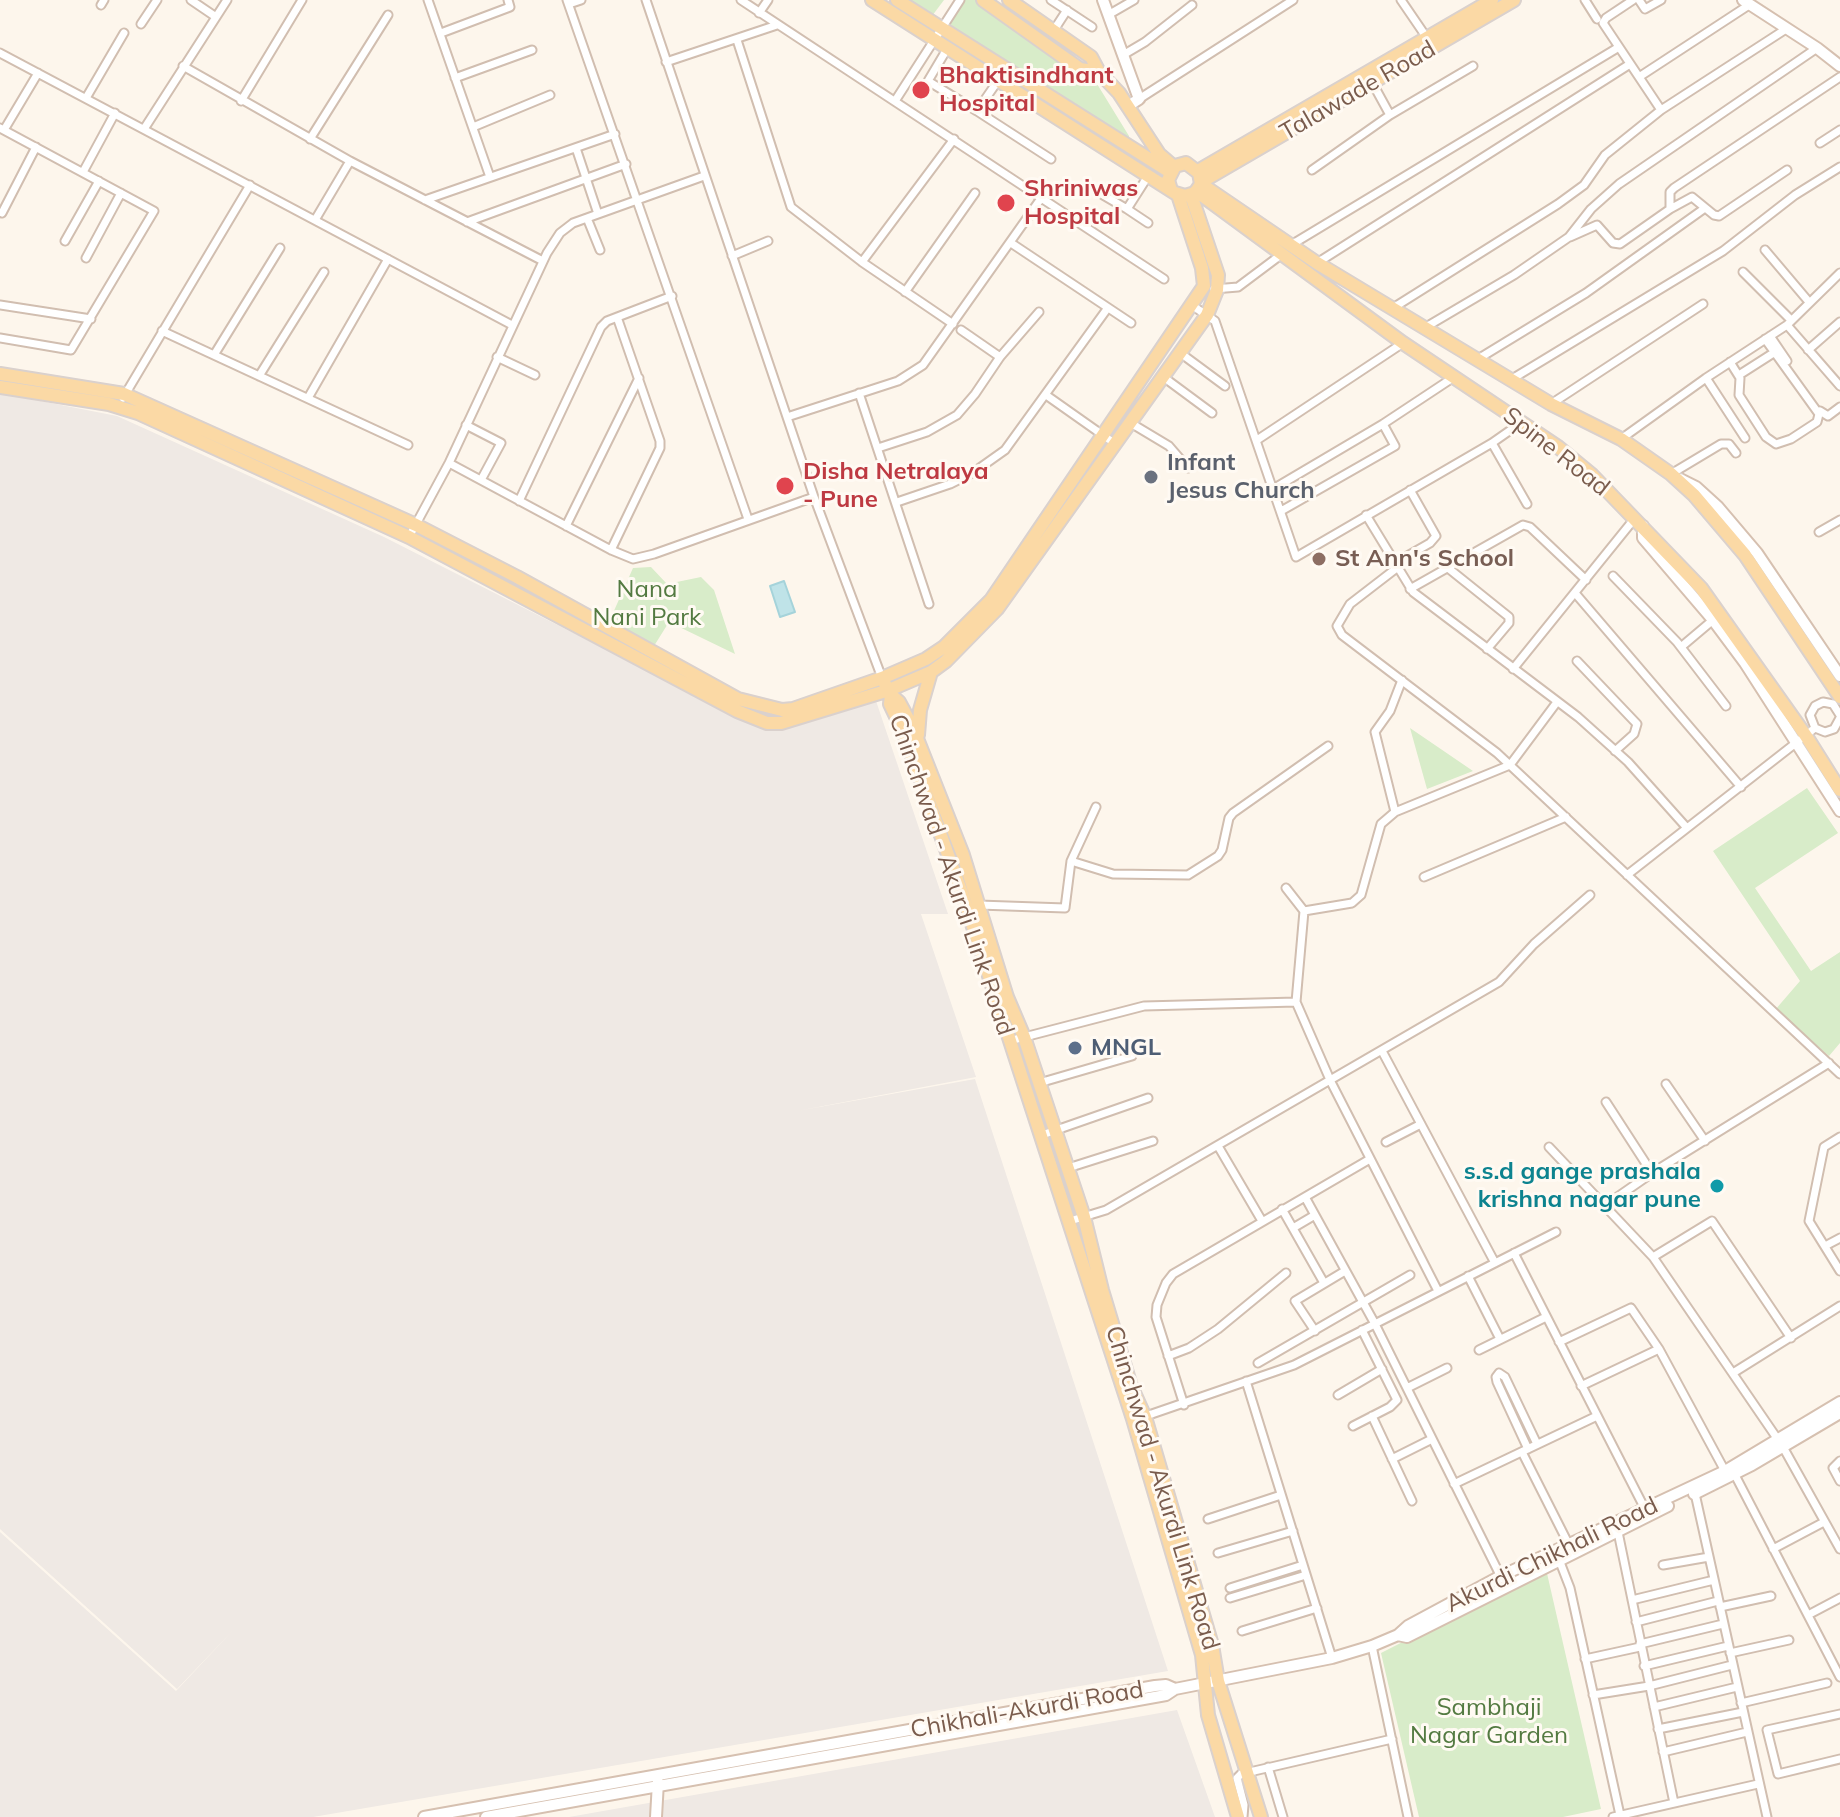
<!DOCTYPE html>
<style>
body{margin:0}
canvas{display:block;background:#fdf6ec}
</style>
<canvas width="1840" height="1817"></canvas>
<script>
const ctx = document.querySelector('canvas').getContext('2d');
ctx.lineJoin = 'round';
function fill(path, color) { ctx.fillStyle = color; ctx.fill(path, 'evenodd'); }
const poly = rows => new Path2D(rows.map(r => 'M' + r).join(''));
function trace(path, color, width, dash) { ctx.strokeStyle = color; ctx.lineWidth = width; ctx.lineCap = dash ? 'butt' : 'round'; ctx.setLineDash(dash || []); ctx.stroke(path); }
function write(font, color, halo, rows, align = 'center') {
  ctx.font = font + ' Mulish,sans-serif'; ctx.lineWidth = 6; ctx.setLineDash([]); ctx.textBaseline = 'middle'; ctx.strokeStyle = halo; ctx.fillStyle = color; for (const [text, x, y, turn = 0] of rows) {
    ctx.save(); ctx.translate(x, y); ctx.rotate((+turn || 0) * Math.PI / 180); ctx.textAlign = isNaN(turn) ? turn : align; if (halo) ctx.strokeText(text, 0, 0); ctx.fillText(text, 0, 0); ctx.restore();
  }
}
const industrial = poly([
 [0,393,117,416,384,537,745,720,773,727,874,695,948,914,921,914,976,1077,797,1111,975,1079,1168,1671,313,1817,0,1817,0,1532,176,1691,238,1625,177,1689,0,1529],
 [1177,1710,1215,1817,569,1817]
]);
const green = poly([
 [907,0,944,0,932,16],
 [965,0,975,0,1094,79,1129,136,1129,144,948,28],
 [651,567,667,584,701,577,714,590,735,654,669,622,654,646,609,622,633,568],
 [1410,728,1473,771,1427,789],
 [1807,788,1838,833,1755,888,1811,971,1840,952,1840,1043,1829,1056,1775,1010,1800,981,1713,851],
 [1546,1569,1601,1809,1563,1817,1419,1817,1381,1653]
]);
const water = poly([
 [784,581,795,612,780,617,770,586,784,581]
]);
const street = poly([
 [191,0,216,17],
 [428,0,490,177],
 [567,0,748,519],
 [646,0,814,497,882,678],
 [741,0,1164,279],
 [1051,0,1092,27],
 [1401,0,1427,38],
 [1585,0,1597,19],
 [1633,0,1606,18,1603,23,1661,110],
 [1639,0,1645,9,1661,0],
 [569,4,581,0],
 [101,5,104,0],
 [759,13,768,0],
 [1108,15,1134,0],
 [141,24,157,0],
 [1054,30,1067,10],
 [441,33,510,7,508,0],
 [737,40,791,207,862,262,953,324],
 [947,49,928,81,977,111,997,82],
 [0,53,512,325],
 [1123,55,1145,42,1192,5],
 [666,62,777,25],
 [183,66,350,161,543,261],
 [1639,77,1749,5],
 [455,78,532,50],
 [1373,84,1390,115],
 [86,98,124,33],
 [1139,99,1293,0],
 [241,101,302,0],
 [895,101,960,0],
 [977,111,1051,159],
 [473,127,550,95],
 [0,128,154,211,71,350,0,338],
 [144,129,227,0],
 [4,130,38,73],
 [310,139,388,15],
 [1820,143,1840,130],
 [576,148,598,214],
 [1312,170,1390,115,1473,66],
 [83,172,115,113],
 [1148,176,1127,209,1148,223],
 [1103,195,1127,209],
 [425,200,615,134],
 [1670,209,1692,197,1714,215,1719,216,1787,170],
 [2,213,36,147],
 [587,218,600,250],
 [315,220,350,161],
 [467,222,626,164],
 [1570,237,1597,225,1613,243,1620,244,1670,209,1670,192,1674,188,1840,77],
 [65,241,99,181],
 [1011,243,1131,323],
 [1291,245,1619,47],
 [1765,250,1809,302],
 [732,256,768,241],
 [86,258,121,193],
 [862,262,954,139],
 [1317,263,1630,64],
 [1743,272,1791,320],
 [1214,289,1238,287,1282,254],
 [905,292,975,193],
 [0,305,91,319],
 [1193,306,1215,321,1296,557,1492,443,1522,422],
 [1393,308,1558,204,1584,185,1605,155,1661,110,1786,29],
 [1787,325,1840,386],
 [1426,327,1514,275,1569,237,1591,209,1619,184,1817,48],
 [961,330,1000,357],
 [162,331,408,445],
 [1770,336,1787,361],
 [1808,350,1840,322],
 [1179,352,1225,386],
 [214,355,280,248],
 [497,357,535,375],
 [1478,359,1586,293,1705,208],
 [1730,362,1740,378,1739,395,1766,437,1776,444,1791,439,1817,422,1819,414,1765,339],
 [1739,375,1775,352],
 [259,376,324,272],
 [1162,376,1212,413],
 [1706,378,1745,438],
 [1512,379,1723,251,1795,195,1840,167],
 [859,393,929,604],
 [1046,395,1114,443],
 [123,398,250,185],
 [308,398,388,259],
 [1551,404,1703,304],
 [1820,411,1828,416,1840,407],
 [787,417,898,381,923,365,1042,197],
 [1129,422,1169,446,1188,468],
 [466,425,501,443,481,480],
 [1621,439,1706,378,1787,325,1840,273],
 [1257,440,1403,343],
 [1492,443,1527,504],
 [878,448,927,432,957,415,975,394,1000,357,1039,312],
 [449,463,611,550,633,559,654,554,814,497],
 [1671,474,1721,444,1729,444,1736,453],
 [1273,489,1383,424,1454,377],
 [519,501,601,327,607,321,672,296],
 [897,502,950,484,974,472,1005,450,1107,309],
 [1281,511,1395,446,1383,424],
 [1366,515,1413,592,1578,717,1628,762,1687,828],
 [566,526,639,378],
 [1819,532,1840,520],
 [409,537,449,463,547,253,560,233,573,223,704,176],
 [611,550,660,448,660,441,617,317],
 [1395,563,1430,543,1436,536,1410,490],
 [1398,567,1350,604,1337,626,1342,635,1497,753,1840,1074],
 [1448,568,1509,617,1509,623,1487,649],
 [1613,576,1677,642,1726,706],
 [1410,589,1523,525,1530,527,1586,580],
 [1575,593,1741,787],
 [1681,647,1713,620],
 [1577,661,1637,724,1634,734,1615,751],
 [1513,669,1635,518],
 [1840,715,1833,704,1823,702,1815,706,1810,715,1815,728,1825,732,1834,729,1840,718],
 [1395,812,1375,732,1390,711,1402,680],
 [1071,861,1096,807],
 [1627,875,1815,728],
 [1424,877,1566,817],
 [1286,888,1304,911,1296,1002,1331,1082,1438,1291],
 [979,905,1065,908,1071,861,1113,874,1188,875,1218,856,1222,850,1229,818,1233,813,1328,746],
 [1304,911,1352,903,1361,895,1381,824,1395,812,1510,765,1557,702],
 [1009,1041,1144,1006,1296,1002],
 [1382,1051,1495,1263],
 [1039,1083,1132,1056],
 [1666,1084,1705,1141],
 [1606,1102,1652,1173],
 [1042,1135,1148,1098],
 [1840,1137,1824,1147,1809,1221,1840,1271],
 [1386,1142,1421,1124],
 [1218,1146,1262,1221],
 [1549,1147,1653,1257,1783,1447,1840,1549],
 [1068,1168,1153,1141],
 [1305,1197,1375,1324,1502,1579],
 [1603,1207,1652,1173,1829,1063],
 [1282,1209,1324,1283],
 [1070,1221,1106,1210,1499,982,1534,944,1590,895],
 [1293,1228,1315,1215],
 [1825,1246,1840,1238],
 [1514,1253,1646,1511],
 [1653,1257,1712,1221,1791,1338],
 [1468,1276,1500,1339],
 [1315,1331,1295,1301,1345,1271],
 [1559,1342,1631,1308,1659,1349,1725,1471],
 [1479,1350,1546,1317],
 [1168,1356,1189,1348,1218,1329,1286,1273],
 [1258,1363,1410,1275],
 [1733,1373,1840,1306],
 [1246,1381,1332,1658],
 [1581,1386,1659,1349],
 [1407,1388,1447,1368],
 [1338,1395,1382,1369],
 [1184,1405,1156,1317,1157,1305,1166,1283,1173,1274,1370,1159],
 [1372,1416,1412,1501],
 [1143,1417,1294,1365,1556,1232],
 [1353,1426,1390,1407,1397,1400,1362,1330],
 [1528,1449,1497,1382,1496,1377,1499,1373,1505,1377,1537,1444],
 [1522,1452,1569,1545],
 [1392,1459,1432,1439],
 [1840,1461,1833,1468,1840,1481],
 [1735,1475,1840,1677],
 [1454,1484,1597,1416],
 [1694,1489,1767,1817],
 [1208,1519,1281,1495],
 [1618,1532,1674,1803],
 [1773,1549,1824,1522],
 [1218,1553,1293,1531],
 [1558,1557,1570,1588,1620,1815],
 [1663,1565,1709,1557],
 [1230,1588,1303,1565],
 [1230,1598,1306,1575],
 [1632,1600,1714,1580],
 [1720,1607,1771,1596],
 [1808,1615,1840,1598],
 [1636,1622,1718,1601],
 [1242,1631,1317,1608],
 [1640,1644,1723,1624],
 [1372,1646,1408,1817],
 [1730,1653,1789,1640],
 [1585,1659,1640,1647],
 [1644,1666,1728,1646],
 [1593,1695,1649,1686,1732,1665],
 [1741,1703,1827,1683],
 [1654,1707,1737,1687],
 [1840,1714,1767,1730,1778,1774,1840,1759],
 [1658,1729,1743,1712],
 [1663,1752,1747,1732],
 [1268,1767,1283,1817],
 [1243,1817,1244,1805,1237,1778,1241,1774,1392,1739],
 [1613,1817,1758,1784]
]);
const secondary = poly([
 [1103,0,1139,99,1128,106],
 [1743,0,1817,48,1840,66],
 [1680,479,1696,487,1718,507,1757,553,1840,676],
 [1643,526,1643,538,1713,620,1745,663,1840,811],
 [1694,1494,1752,1465,1840,1413],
 [1398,1635,1407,1637,1668,1506],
 [424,1817,1155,1686,1166,1685,1175,1689],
 [486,1817,1166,1695,1175,1689,1332,1658,1372,1646,1398,1635,1408,1626,1501,1576,1725,1471,1840,1402],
 [656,1817,658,1782]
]);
const primary = poly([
 [872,0,1175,193,1185,196,1195,193,1201,184,1199,173,1186,163,1175,166,1168,180,1171,190],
 [897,0,1170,172],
 [983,0,1080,69,1099,72,1119,93,1159,154,1174,167],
 [1009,0,1091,57,1099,72],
 [1198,171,1492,0],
 [1201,182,1514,0],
 [1201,184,1317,263,1551,404,1621,439,1671,474,1694,495,1745,555,1840,697],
 [1196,191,1403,343,1558,447,1592,475,1701,588,1806,736,1840,790],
 [0,374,124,394,416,525,517,577,738,699,782,710,793,709,882,678,926,659,944,647,991,600,1204,286,1202,268,1178,195],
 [0,387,109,404,138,413,409,537,737,711,767,723,781,723,889,690,931,672,946,661,997,609,1207,315,1217,290,1218,275,1191,195],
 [885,684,891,695,899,702,912,726,963,855,1007,997,1024,1037,1084,1217,1102,1290,1131,1386,1145,1417,1212,1645,1218,1681,1261,1817],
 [891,695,890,704,902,729,962,893,1133,1419,1202,1655,1208,1715,1238,1817],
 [918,735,920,710,931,672]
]);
const markers = [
 [921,90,10,"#e0444e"],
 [1006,203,10,"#e0444e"],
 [1151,477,8,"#6b7280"],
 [785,486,10,"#e0444e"],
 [1319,559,8,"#8d6e63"],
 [1075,1048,8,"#5c6f8a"],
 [1717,1186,8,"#0f9aa8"]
];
const healthNames = [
 ["Bhaktisindhant",939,76],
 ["Hospital",939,104],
 ["Shriniwas",1024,189],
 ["Hospital",1024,217],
 ["Disha Netralaya",803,472],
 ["- Pune",803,500]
];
const streetNames = [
 ["Talawade Road",1358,91,-30],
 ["Spine Road",1556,452,38],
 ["Chinchwad - Akurdi Link Road",951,875,71],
 ["Chinchwad - Akurdi Link Road",1162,1488,73],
 ["Akurdi Chikhali Road",1552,1555,-26],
 ["Chikhali-Akurdi Road",1027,1710,-10]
];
const worshipNames = [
 ["Infant",1167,463],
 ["Jesus Church",1167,491]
];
const educationNames = [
 ["St Ann's School",1335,559]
];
const parkNames = [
 ["Nana",647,590],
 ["Nani Park",647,618],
 ["Sambhaji",1489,1708],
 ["Nagar Garden",1489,1736]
];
const serviceNames = [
 ["MNGL",1091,1048]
];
const cultureNames = [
 ["s.s.d gange prashala",1701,1172],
 ["krishna nagar pune",1701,1200]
];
fill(industrial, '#efe9e4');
fill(green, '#d8ecc9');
fill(water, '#bfe3e8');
trace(water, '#a5d3da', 2);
trace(street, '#d1beb0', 11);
trace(secondary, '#d6c0b0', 14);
trace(primary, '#dad1cd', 16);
trace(street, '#fff', 7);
trace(secondary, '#fff', 10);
trace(primary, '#fbd9a5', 12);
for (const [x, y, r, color] of markers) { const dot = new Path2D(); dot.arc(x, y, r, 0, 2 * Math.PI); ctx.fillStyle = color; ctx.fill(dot); trace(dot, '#fffaf3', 3); }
write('bold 24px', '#be3a42', '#fffaf3', healthNames, 'left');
write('24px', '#7a5c4d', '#fffaf3', streetNames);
write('bold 24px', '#5b616d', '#fffaf3', worshipNames, 'left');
write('bold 24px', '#785e54', '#fffaf3', educationNames, 'left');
write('24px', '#537a41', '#fffaf3', parkNames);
write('bold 24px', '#4e5e75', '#fffaf3', serviceNames, 'left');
write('bold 24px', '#0d838f', '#fffaf3', cultureNames, 'right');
</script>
